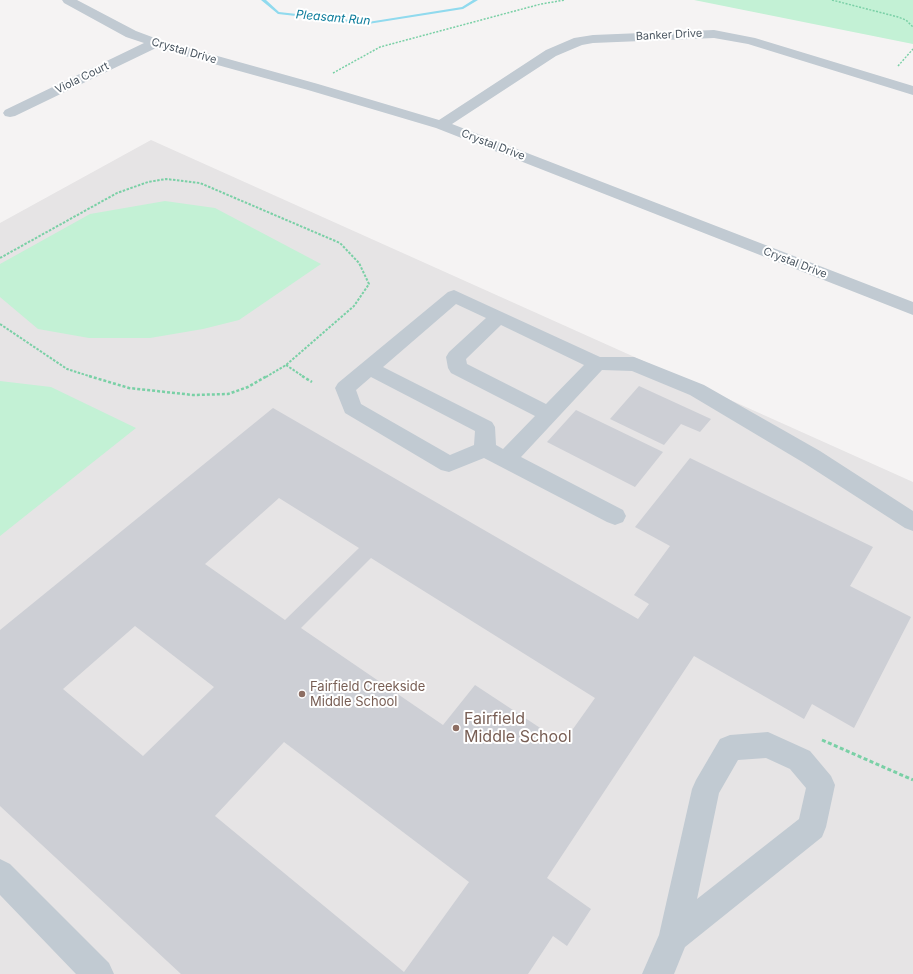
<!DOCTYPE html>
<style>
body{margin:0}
canvas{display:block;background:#f5f3f3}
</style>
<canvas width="913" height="974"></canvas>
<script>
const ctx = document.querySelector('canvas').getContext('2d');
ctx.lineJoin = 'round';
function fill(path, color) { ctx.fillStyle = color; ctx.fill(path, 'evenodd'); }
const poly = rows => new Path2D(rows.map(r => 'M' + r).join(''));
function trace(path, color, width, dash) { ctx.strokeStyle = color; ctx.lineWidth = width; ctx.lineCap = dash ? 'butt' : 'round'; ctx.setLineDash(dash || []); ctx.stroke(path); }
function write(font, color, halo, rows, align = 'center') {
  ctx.font = font + ' Inter,sans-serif'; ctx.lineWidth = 4; ctx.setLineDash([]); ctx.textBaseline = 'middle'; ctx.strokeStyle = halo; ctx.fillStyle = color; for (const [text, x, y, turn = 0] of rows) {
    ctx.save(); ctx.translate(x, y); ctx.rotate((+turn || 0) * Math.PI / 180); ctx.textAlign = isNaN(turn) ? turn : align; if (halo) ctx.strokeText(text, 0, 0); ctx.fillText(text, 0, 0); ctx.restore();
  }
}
const education = poly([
 [151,140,913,482,913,974,0,974,0,223]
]);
const green = poly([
 [694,0,913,0,913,44],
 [165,201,215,208,321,264,239,320,203,329,150,338,89,338,38,329,0,297,0,264,90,214],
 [0,381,51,387,136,428,0,536]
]);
const stream = poly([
 [261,0,266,0,279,12,368,22,462,7,473,0,478,0,463,9,368,24,278,14,261,0]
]);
const building = poly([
 [639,386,711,419,700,432,681,424,664,445,610,419],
 [273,408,638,619,649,604,634,595,670,546,635,527,690,458,873,547,850,586,911,617,854,728,812,704,804,719,694,656,547,878,591,909,567,946,553,936,528,974,181,974,0,806,0,630],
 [279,498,359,548,285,620,205,564],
 [371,558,595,698,563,743,475,685,443,725,301,628],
 [135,626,214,687,143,756,63,689],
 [284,742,469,882,404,972,215,816],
 [576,410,663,452,635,487,547,442]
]);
const pathFar3 = poly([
 [832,0,898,17,906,20,913,27],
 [898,66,913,49],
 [333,73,380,47,541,4,565,0]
]);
const pathFar2 = poly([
 [0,258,117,193,148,182,166,179,200,183,340,243,359,263,369,284,354,306,286,365,266,377],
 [0,324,67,369,92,377],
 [286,365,304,377]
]);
const pathFar1 = poly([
 [89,376,129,388,193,395,228,394,248,387,267,376],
 [302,376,312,382]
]);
const path = poly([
 [822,740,913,780]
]);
const minor = poly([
 [62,0,77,0,136,31,160,40,318,84,439,120,546,50,574,38,593,35,714,30,755,38,913,86,913,95,748,44,714,38,593,43,582,45,556,56,452,124,913,302,913,315,436,128,308,90,156,48,15,116,10,117,5,116,3,113,5,110,144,43,126,37,64,3,62,0],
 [454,290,600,357,634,357,704,385,820,451,913,511,913,531,905,528,804,463,690,395,632,371,602,370,521,457,623,510,626,516,623,522,615,525,607,522,484,458,449,472,441,470,345,413,335,388,338,383,448,292,454,290],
 [456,304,486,318,449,352,446,357,448,368,451,373,535,416,503,449,496,445,495,427,492,422,383,367,456,304],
 [501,325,584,365,546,404,467,364,466,359,501,325],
 [371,377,475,431,474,445,450,455,361,404,356,390,371,377],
 [768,732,810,751,831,776,835,785,826,827,822,837,685,947,674,974,642,974,659,935,692,789,696,780,720,739,730,735,768,732],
 [766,758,790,769,806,788,799,819,697,899,719,793,738,760,766,758],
 [0,859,10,864,109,963,114,974,76,974,0,895,0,859]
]);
const markers = [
 [302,694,4,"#8d6e63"],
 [456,728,4,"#8d6e63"]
];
const farStreetnames = [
 ["Banker Drive",669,35,-3],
 ["Crystal Drive",184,51,16],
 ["Viola Court",82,78,-26],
 ["Crystal Drive",493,145,21],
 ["Crystal Drive",795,263,21]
];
const farWaternames = [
 ["Pleasant Run",333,18,5]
];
const educationNames = [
 ["Fairfield Creekside",310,687],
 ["Middle School",310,702]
];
const nearEducationnames = [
 ["Fairfield",464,719],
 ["Middle School",464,737]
];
fill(education, '#e6e4e5');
fill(green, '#c3f1d5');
fill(stream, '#90daee');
fill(building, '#cdcfd5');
trace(pathFar3, '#7ad0a6', 1.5, [2, 1.5]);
trace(pathFar2, '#7ad0a6', 2, [2.5, 1.5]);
trace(pathFar1, '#7ad0a6', 2.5, [3, 2]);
trace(path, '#7ad0a6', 3, [4, 2.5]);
fill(minor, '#c1cad2');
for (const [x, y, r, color] of markers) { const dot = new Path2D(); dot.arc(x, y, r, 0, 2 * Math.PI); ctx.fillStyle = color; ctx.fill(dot); trace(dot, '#fff', 1.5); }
write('11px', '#4a5661', '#fff', farStreetnames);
write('italic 12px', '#0c7c9b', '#fff', farWaternames);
write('13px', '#785e54', '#fff', educationNames, 'left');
write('16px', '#785e54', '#fff', nearEducationnames, 'left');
</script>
